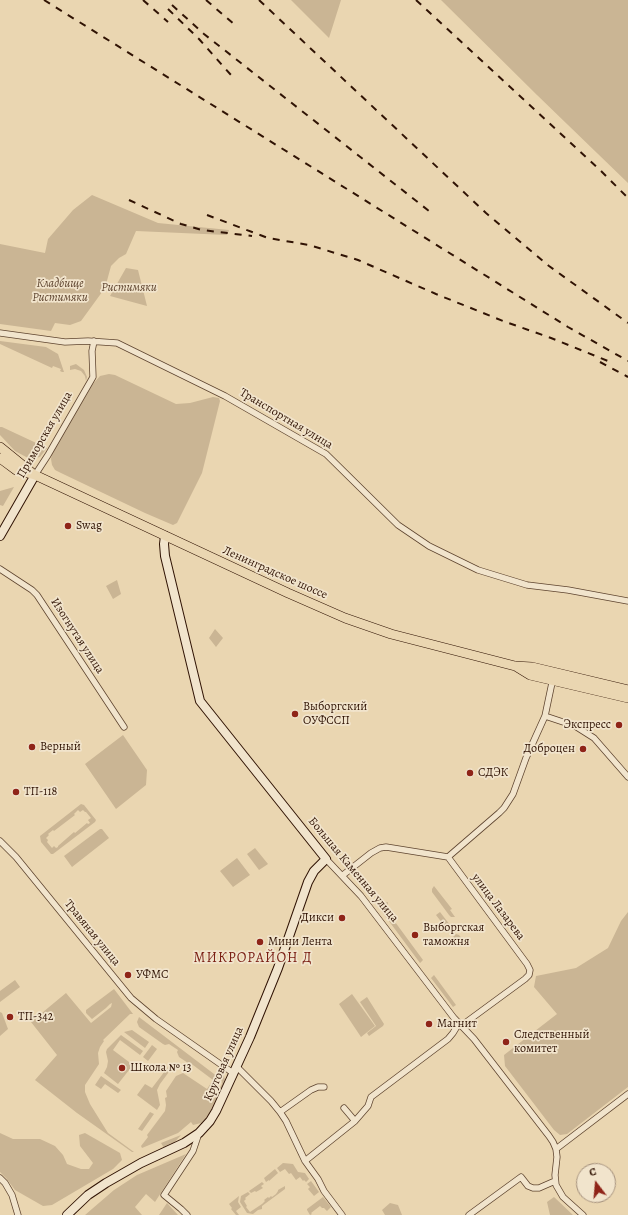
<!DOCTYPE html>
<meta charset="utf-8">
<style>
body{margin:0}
#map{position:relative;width:628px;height:1215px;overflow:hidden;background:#ead6b1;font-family:Alegreya,serif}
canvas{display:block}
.north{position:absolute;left:576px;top:1163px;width:40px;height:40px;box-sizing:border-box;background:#f1e4cc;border:1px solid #a4907c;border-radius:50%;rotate:344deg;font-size:11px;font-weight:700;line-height:16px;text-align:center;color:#301304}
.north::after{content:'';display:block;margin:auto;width:14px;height:18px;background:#8f2418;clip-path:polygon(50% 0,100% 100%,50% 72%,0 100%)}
</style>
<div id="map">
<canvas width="628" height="1215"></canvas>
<div class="north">С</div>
</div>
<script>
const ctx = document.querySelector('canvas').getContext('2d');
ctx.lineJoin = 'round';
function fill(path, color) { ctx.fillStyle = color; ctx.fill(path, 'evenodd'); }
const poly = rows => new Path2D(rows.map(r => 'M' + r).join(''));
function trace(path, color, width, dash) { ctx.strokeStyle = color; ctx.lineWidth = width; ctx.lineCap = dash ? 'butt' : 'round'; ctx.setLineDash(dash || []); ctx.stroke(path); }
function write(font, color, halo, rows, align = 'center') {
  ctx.font = font + ' Alegreya,serif'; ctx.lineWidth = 3.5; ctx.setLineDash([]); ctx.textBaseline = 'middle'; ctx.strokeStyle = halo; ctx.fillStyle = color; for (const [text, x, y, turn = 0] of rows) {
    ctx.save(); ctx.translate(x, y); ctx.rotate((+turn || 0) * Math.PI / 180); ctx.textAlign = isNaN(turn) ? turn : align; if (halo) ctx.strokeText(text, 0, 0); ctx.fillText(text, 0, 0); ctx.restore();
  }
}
const green = poly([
 [291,0,341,0,329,38],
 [441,0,628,0,628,183,537,95],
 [92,195,158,223,229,230,227,235,136,231,126,254,119,258,111,266,105,288,81,321,70,325,55,323,51,331,0,324,0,244,45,253,48,239,73,210],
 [126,268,138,270,147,306,110,296],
 [0,341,46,347,58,354,64,372,62,372,60,371,61,369,53,366,52,368,0,344],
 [76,364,84,370,87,377,86,381,85,376,81,371,75,369,70,370,70,366],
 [109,374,115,375,176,404,190,403,213,397,219,398,220,401,202,473,177,523,173,525,145,513,61,473,55,470,52,465,51,459,52,453,92,385,100,376],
 [0,427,2,427,47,448,40,457,32,459,28,458,15,451,0,435],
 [14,487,3,506,0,505,0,491],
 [117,580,121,594,113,599,106,586],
 [215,629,223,638,216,647,209,638],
 [123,735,147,770,146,785,116,809,85,764],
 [81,804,84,805,96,820,95,822,53,854,51,854,41,842,40,836],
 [78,810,80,812,83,810,85,812,86,812,91,818,88,820,90,823,88,824,87,823,75,833,74,832,58,846,58,847,56,848,54,846,52,848,47,842,48,840,46,838,49,835,48,834,53,830,54,831,75,815,74,814],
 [100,829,102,829,109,838,72,867,64,856],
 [255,848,268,864,259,870,247,854],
 [237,858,250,875,233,887,220,871],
 [434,886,452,909,450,910,455,917,451,917,449,915,432,892,432,889],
 [388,902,387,911,423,960,420,963,380,909,382,903,384,903],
 [440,912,450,925,446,928,436,915],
 [628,912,628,1087,567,1134,560,1135,554,1130,505,1066,504,1055,557,1014,534,987,536,976,576,968,608,948,621,921],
 [456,934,459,935,464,941,464,944,461,947,453,937],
 [434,975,456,1005,453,1007,431,978],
 [15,980,20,987,0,1002,0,991],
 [114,989,133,1014,130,1014,103,1040,104,1041,100,1047,98,1053,99,1064,85,1085,85,1092,90,1104,108,1133,134,1152,132,1152,77,1113,35,1080,57,1055,31,1022,66,993,91,1023,111,1007,112,1003,110,1004,106,1008,92,1019,86,1013,86,1010],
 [352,994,375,1026,361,1037,339,1004],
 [367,997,384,1024,383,1026,369,1036,367,1033,376,1026,360,1002],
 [0,1012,2,1013,8,1029,0,1036],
 [139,1017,218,1077,219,1086,214,1096,214,1099,222,1084,221,1077,223,1072,225,1080,215,1104,205,1120,201,1123,193,1125,191,1122,178,1133,142,1148,141,1146,148,1137,147,1135,165,1111,166,1105,165,1098,167,1097,166,1091,176,1076,183,1073,207,1089,213,1080,189,1062,188,1063,179,1057,177,1052,178,1050,169,1044,165,1045,163,1044,139,1027,137,1022],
 [132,1030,149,1042,145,1048,124,1032],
 [121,1035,143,1051,140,1055,120,1040,113,1050,133,1065,118,1084,104,1073,107,1067,108,1061,106,1052,107,1049],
 [152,1045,157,1049,148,1061,143,1057],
 [171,1063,174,1065,160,1084,157,1090,160,1105,157,1110,137,1095,145,1084,152,1088],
 [101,1076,121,1090,118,1093,105,1084,101,1089,95,1085],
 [150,1112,154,1114,142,1131,138,1129],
 [0,1133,13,1139,40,1139,55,1146,63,1155,67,1164,81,1169,89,1169,93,1163,80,1146,79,1135,85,1133,120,1153,122,1160,113,1169,52,1205,43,1206,15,1190,6,1178,0,1172],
 [181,1135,172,1145,164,1148,161,1143],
 [186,1154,155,1202,146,1194,135,1207,142,1215,85,1215,114,1190,137,1175],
 [283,1163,293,1164,298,1172,305,1173,309,1179,306,1182,304,1180,303,1181,300,1177,296,1180,291,1173,289,1174,285,1169,280,1172,277,1168],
 [275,1169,278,1173,269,1181,269,1180,266,1182,264,1178],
 [311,1181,319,1192,314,1196,308,1189,310,1187,307,1184],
 [262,1182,264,1184,261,1186,263,1188,256,1192,255,1191,251,1193,249,1191],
 [285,1186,285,1189,262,1206,262,1209,258,1210,253,1214,247,1213,240,1202,241,1196,248,1192,250,1194,245,1198,246,1199,244,1201,247,1206,246,1207,250,1212,262,1204,265,1201,264,1200,268,1197,269,1198,271,1196,272,1197,276,1194,278,1191,278,1190],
 [239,1196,238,1202,241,1207,236,1211,239,1215,236,1215,231,1209,232,1208,229,1204],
 [323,1197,331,1207,327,1211,324,1208,322,1208,320,1206,311,1213,312,1214,310,1215,307,1210,307,1209],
 [554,1197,573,1215,550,1215,547,1202],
 [167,1203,178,1215,159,1215],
 [390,1203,398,1205,402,1215,385,1215,382,1210]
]);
const street = poly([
 [0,333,65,342,88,341,117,343,225,396,326,454,398,525,429,546,478,570,527,585,568,590,628,601],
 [35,475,48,455,93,377,92,351,94,341],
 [0,569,32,590,37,595,124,727],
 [545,716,575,726,594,738,628,777],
 [0,841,16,857,131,998,156,1019,233,1073],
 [448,857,527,964,530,970,529,975,525,979,461,1026],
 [326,859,361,896,454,1018,474,1039,549,1136,553,1142,556,1149,557,1157,555,1175,556,1185,563,1197,583,1215],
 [343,875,371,853,380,848,386,847,448,857,499,813,504,808,513,794,526,758,545,716,553,678],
 [236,1066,271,1101,280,1112,286,1121,305,1161,318,1179,324,1191,342,1215],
 [344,1108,355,1121],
 [280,1112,311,1090,318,1087,324,1087],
 [556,1149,628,1094],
 [305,1161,355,1121,368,1106,371,1097,448,1039,453,1033,459,1023],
 [0,1178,5,1183,12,1195,18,1215],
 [187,1215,181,1209,164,1195,193,1151,199,1133],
 [469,1215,521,1177,528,1186,533,1188,539,1188,555,1181]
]);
const secondary = poly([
 [0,536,35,475],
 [67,1215,88,1195,106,1183,141,1163,184,1143,199,1133,210,1121,216,1111,250,1037,278,968,308,882,314,871,326,859,200,701,165,556,164,544,165,536]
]);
const primary = poly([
 [0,447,32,473],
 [0,458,16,470,35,475,288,593,345,618,391,634,515,666,532,667,628,690],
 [517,667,530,675,628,698]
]);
const rail = poly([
 [44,0,568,327,628,361],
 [143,0,168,22],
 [206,0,235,25],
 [259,0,486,213,549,266,628,323],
 [416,0,601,171,628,198],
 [172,5,204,34,429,211],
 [168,9,199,39,231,75],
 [129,200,181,224,202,230,252,236],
 [207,215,268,238,309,245,358,260,436,294,503,321,551,338,608,361],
 [600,362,628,377]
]);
const markers = [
 [68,526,4,"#8f2418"],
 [295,714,4,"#8f2418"],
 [619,725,4,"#8f2418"],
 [32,747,4,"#8f2418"],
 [583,749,4,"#8f2418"],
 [470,773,4,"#8f2418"],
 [16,792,4,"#8f2418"],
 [342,918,4,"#8f2418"],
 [415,935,4,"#8f2418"],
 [260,942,4,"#8f2418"],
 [128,975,4,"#8f2418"],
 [10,1017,4,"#8f2418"],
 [429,1024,4,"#8f2418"],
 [506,1042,4,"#8f2418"],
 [122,1068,4,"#8f2418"]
];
const parkNames = [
 ["Кладбище",60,284],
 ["Ристимяки",60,298],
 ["Ристимяки",129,288]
];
const streetNames = [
 ["Транспортная улица",286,419,31],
 ["Приморская улица",45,435,-60],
 ["Ленинградское шоссе",275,573,24],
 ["Изогнутая улица",77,636,57],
 ["Большая Каменная улица",353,870,50],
 ["улица Лазарева",498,907,53],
 ["Травяная улица",92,933,51],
 ["Круговая улица",224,1064,-66]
];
const poiNames = [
 ["Swag",76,526],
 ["Выборгский",303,707],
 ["ОУФССП",303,721],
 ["Экспресс",611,725,"right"],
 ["Верный",40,747],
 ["Доброцен",575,749,"right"],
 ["СДЭК",478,773],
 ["ТП-118",24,792],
 ["Дикси",334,918,"right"],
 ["Выборгская",423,928],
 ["таможня",423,942],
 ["Мини Лента",268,942],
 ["УФМС",136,975],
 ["ТП-342",18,1017],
 ["Магнит",437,1024],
 ["Следственный",514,1035],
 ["комитет",514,1049],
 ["Школа № 13",130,1068]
];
const quarterNames = [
 ["МИКРОРАЙОН Д",253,959]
];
fill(green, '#cab594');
trace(street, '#5e442f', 7);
trace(secondary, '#301304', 10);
trace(primary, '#301304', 10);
trace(street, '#f1e4cc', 5.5);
trace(secondary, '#f1e4cc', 8);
trace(primary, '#ead6b1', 9);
trace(rail, '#301304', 2, [7, 7]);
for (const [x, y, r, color] of markers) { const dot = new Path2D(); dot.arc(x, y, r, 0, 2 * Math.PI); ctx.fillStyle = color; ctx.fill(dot); trace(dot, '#f1e4cc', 1.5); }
write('italic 12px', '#5e442f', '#f1e4cc', parkNames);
write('12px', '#301304', '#f1e4cc', streetNames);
write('12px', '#301304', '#f1e4cc', poiNames, 'left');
ctx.letterSpacing = '1px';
write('14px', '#7a1f14', '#f1e4cc', quarterNames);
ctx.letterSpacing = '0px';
</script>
